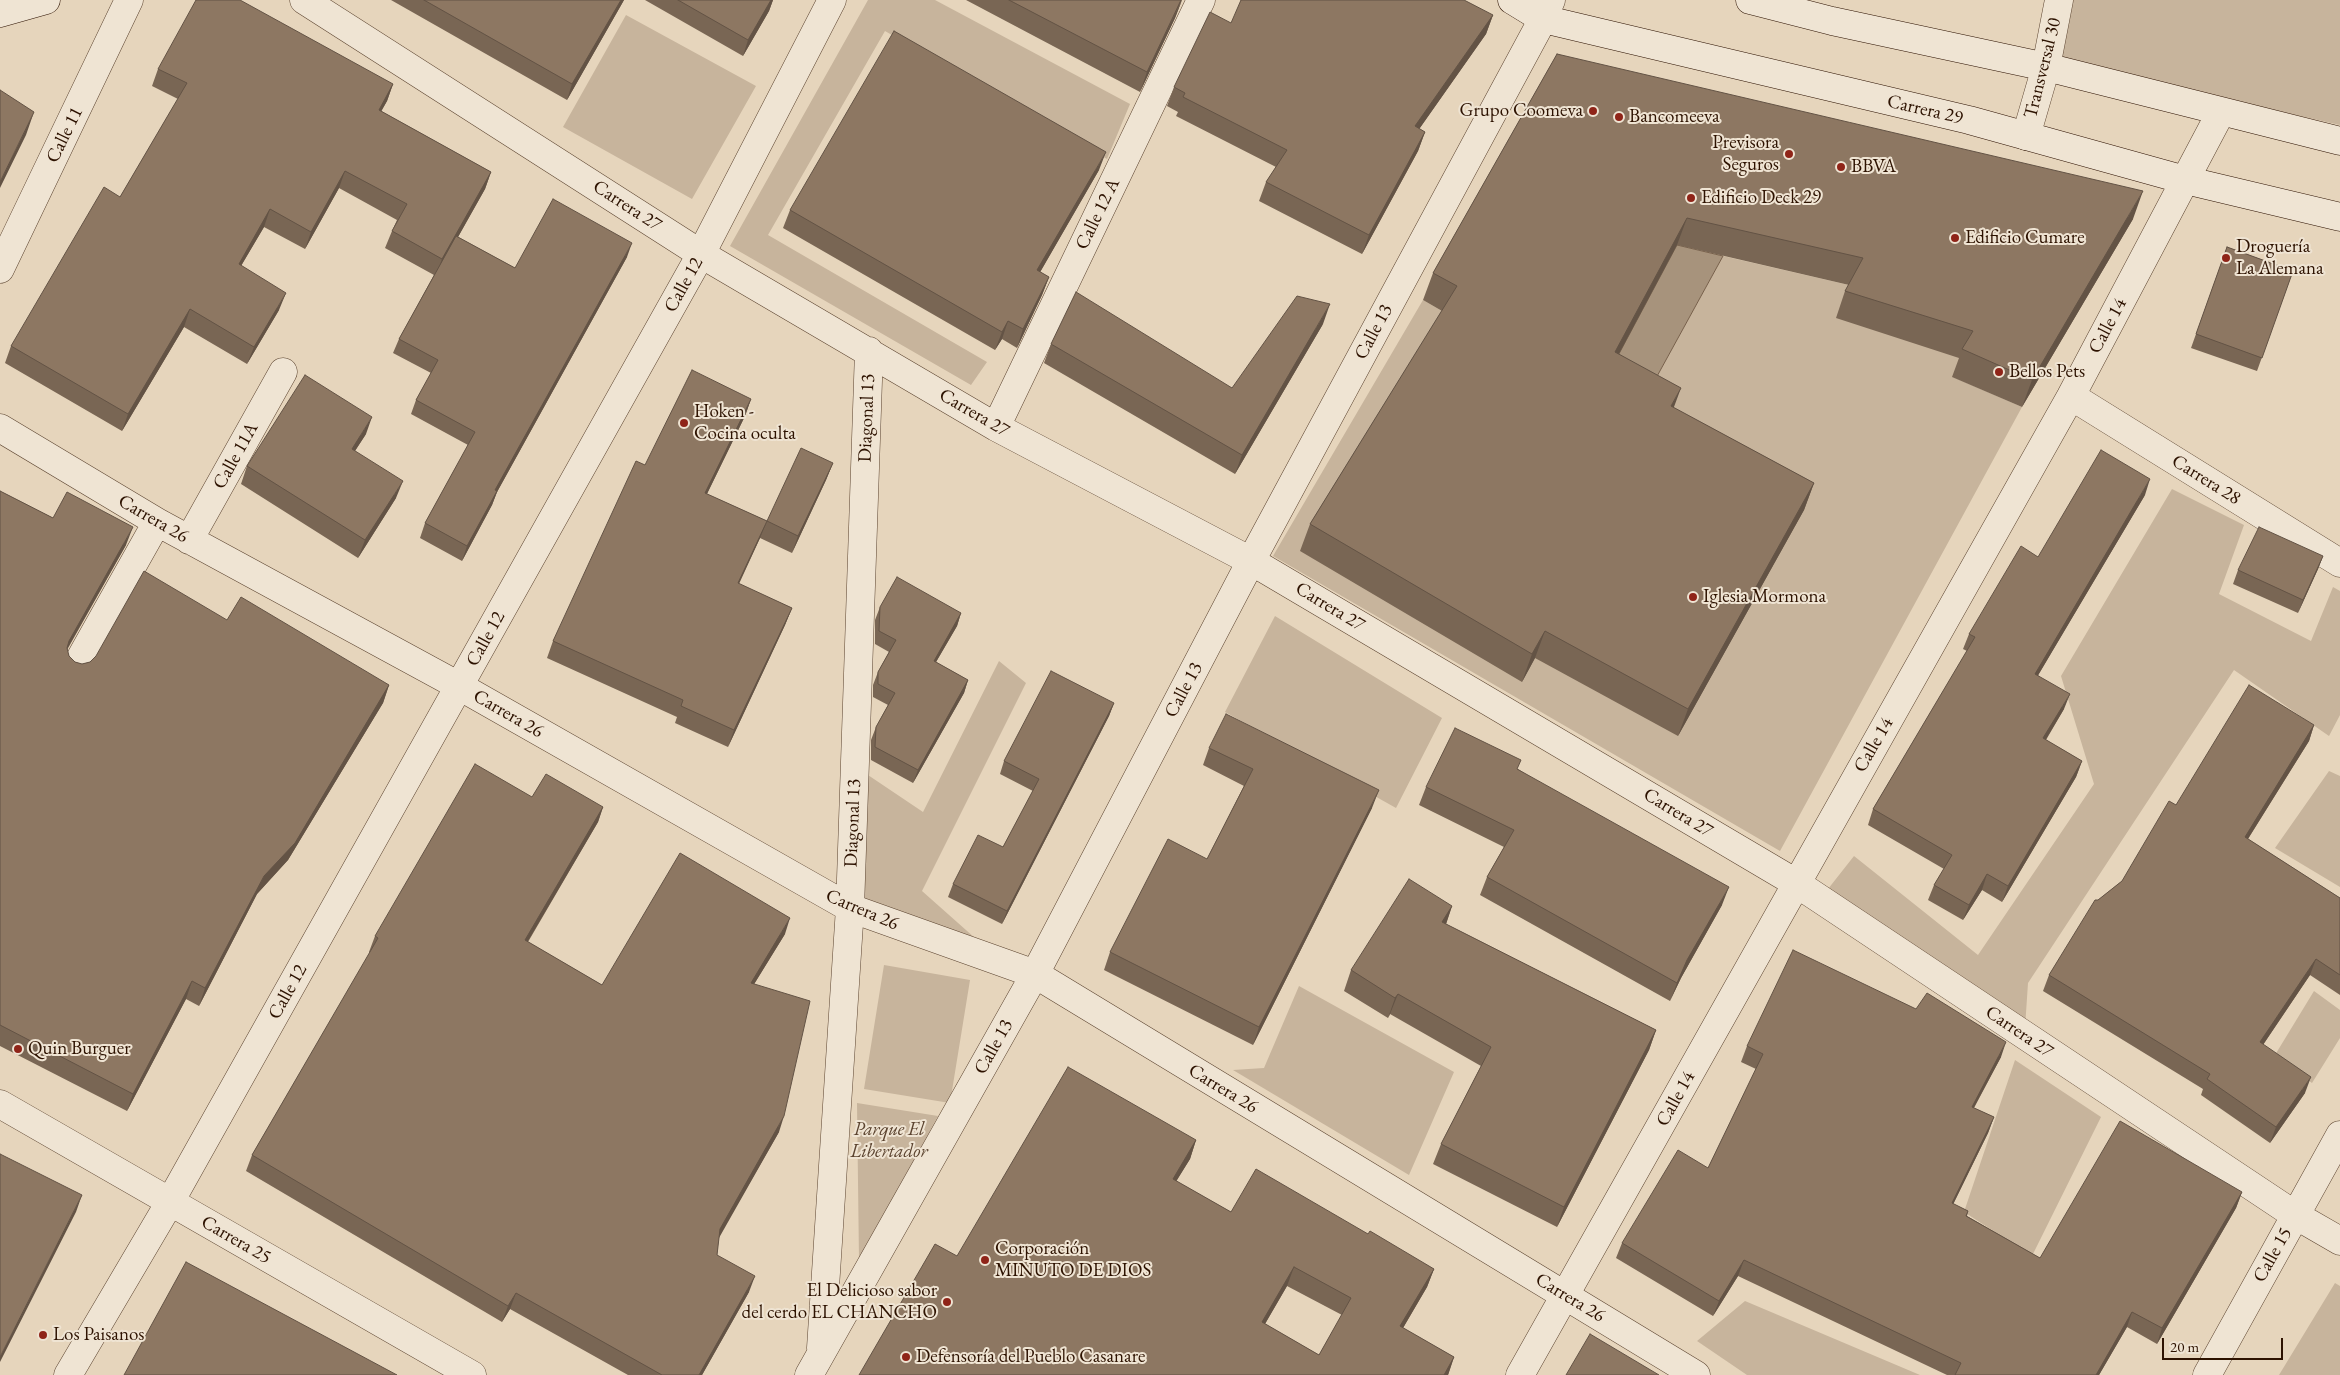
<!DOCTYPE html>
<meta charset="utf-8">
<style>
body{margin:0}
#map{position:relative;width:2340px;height:1375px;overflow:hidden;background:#e6d5bc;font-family:"EB Garamond",serif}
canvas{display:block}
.scale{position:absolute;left:2162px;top:1338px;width:121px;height:22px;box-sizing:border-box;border:2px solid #2d1200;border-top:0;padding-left:6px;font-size:15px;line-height:18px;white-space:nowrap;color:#2d1200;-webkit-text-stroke:4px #efe4d3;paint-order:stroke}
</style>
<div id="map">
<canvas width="2340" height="1375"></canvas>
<div class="scale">20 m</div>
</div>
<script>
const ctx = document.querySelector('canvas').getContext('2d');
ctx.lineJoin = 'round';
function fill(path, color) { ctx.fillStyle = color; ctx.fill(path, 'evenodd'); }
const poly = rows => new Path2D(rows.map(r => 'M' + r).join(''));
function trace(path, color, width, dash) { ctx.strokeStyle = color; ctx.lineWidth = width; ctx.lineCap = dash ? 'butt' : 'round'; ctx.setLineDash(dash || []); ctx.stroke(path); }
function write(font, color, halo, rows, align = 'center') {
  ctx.font = font + ' "EB Garamond",serif'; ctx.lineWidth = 4; ctx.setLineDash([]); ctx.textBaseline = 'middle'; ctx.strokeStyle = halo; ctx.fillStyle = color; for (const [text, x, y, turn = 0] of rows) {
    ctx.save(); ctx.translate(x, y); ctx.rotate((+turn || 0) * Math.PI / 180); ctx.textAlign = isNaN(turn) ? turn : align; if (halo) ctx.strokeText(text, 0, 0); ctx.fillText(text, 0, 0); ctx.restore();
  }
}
const green = poly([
 [868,0,935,0,1130,104,1107,159,885,31,768,235,987,362,971,385,730,246],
 [2070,0,2340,0,2340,125,2057,61],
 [626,15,756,86,692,199,563,127],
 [1723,256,1853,286,1963,359,1953,377,2022,407,1780,851,1273,556,1423,300,1447,314,1301,551,1437,630,1644,400],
 [2172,489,2244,525,2219,594,2311,641,2333,587,2340,591,2340,715,2329,736,2234,670,2028,983,2025,1028,1828,889,1854,856,1978,955,2094,784,2061,676],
 [1275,616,1442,718,1396,808,1225,712],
 [999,661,1026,683,922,891,984,946,856,896,862,771,923,812],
 [2329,771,2340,776,2340,887,2275,848],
 [884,965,970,980,950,1103,864,1089],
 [1299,986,1454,1072,1409,1175,1233,1070,1264,1068],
 [2314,991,2340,1010,2340,1038,2312,1083,2275,1055],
 [2015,1060,2101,1117,2032,1256,1964,1212],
 [857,1103,938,1116,859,1260],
 [2335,1283,2340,1286,2340,1375,2279,1375],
 [1745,1301,1920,1375,1747,1375,1697,1341]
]);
const water = poly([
 [1677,245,1723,256,1644,400,1605,380,1677,245]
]);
const pedestrian = poly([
 [850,908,1035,974]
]);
const minor = poly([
 [304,0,701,254,996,427,1251,561,1796,883,2295,1215,2340,1241],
 [2026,136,2046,67,2059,0],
 [0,269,129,0],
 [2071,396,2340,563],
 [996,427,1201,0],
 [0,428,157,522,459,686,850,908],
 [189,540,283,372],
 [76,666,157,522],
 [1035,974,1696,1375],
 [0,1104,472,1375],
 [821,1348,850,908,869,351],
 [68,1375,170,1202,701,254,832,0],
 [809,1375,1035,974,1251,561,1543,19,1551,0],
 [1520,1375,2071,396,2221,112],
 [2207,1375,2340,1135]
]);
const secondary = poly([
 [1512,0,1543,19,1969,120,2185,180,2340,217],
 [1750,0,1832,21,2046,67,2340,141],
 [0,13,46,0]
]);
const wall = poly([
 [391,0,624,0,567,100],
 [645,0,773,0,769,11,743,56],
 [966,0,1182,0,1175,18,1140,92],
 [1493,15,1486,34,1419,129,1425,132,1418,151,1362,254,1259,201,1266,182,1276,167,1176,116,1178,112,1167,106,1174,87,1231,23],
 [1557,54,2133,219,2022,407,1952,377,1959,358,1836,318,1845,291,1849,285,1677,245,1619,354,1674,408,1814,483,1804,510,1678,736,1535,658,1522,682,1300,551,1310,524,1442,311,1423,300,1433,273],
 [158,69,393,84,387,101,381,111,491,172,485,189,458,237,515,268,627,257,497,492,492,505,462,561,420,538,425,523,468,445,411,414,416,400,431,373,393,353,399,339,434,275,385,248,392,231,397,220,339,188,305,249,264,227,241,266,279,310,247,364,184,327,122,431,5,363,11,346,120,197,178,99,152,86],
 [1099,170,1040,272,1049,277,1042,295,1017,348,1002,339,995,350,783,228,790,210],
 [2227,247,2293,271,2257,371,2191,348],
 [1323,324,1235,474,1044,363,1051,344,1232,388],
 [751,399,745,416,707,494,767,521,833,463,826,480,792,553,760,538,739,584,792,608,785,625,728,747,675,723,677,717,547,658,553,641,645,465],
 [366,434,355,451,396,498,358,558,241,484,247,466],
 [0,491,53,518,126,545,67,650,69,656,75,662,82,664,90,662,227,620,389,685,383,703,288,860,257,894,199,1006,186,999,127,1111,0,1046],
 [2145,495,2038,675,2064,709,2046,740,2082,761,2076,777,2002,902,1982,890,1963,920,1928,900,1934,885,1944,869,1868,825,1873,809,1967,651,1963,649,1969,634,2038,557],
 [2323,556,2318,569,2298,613,2233,584,2238,570],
 [880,607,961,613,957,626,936,662,968,680,964,693,913,783,871,760,871,740,876,727,888,705,873,697,873,685,878,672,889,652,875,644,875,620],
 [1114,703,1109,716,1002,924,948,897,953,884,1003,847,1033,791,1000,774,1004,761],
 [2314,725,2309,741,2248,839,2340,898,2340,995,2310,975,2263,1045,2305,1093,2270,1143,2201,1095,2203,1089,2043,991,2049,975,2098,900,2122,881,2176,805],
 [1209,748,1372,808,1253,1045,1104,970,1110,952,1207,859,1244,786,1203,765],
 [1518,769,1722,905,1681,978,1670,1001,1480,895,1487,877,1504,847,1419,805,1426,787],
 [532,797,603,807,598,822,528,942,602,985,785,934,754,984,779,1132,719,1236,717,1255,749,1292,702,1375,628,1375,510,1309,502,1322,246,1171,252,1155,370,953,369,952,375,936],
 [1452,906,1446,924,1656,1030,1649,1050,1557,1227,1433,1164,1441,1144,1481,1066,1390,1014,1388,1018,1344,991,1351,970],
 [1747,1046,2001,1057,1974,1108,1994,1117,1988,1133,1953,1204,1968,1211,1967,1216,2040,1258,2242,1192,2236,1208,2157,1344,2127,1327,2099,1375,1947,1375,1738,1276,1713,1316,1616,1258,1622,1243,1708,1168,1756,1069,1741,1062],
 [1196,1140,1190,1159,1176,1181,1231,1212,1368,1234,1434,1269,1427,1287,1403,1328,1454,1357,1448,1375,859,1375,957,1256],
 [1287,1286,1342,1315,1319,1355,1265,1324]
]);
const shadedWall = poly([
 [621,0,624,0,567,100,572,84],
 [771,0,773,0,769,11,743,56,748,40],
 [1182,0,1175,18,1140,92,1147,72],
 [1493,15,1486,34,1408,145,1415,126],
 [393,84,387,101,372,128,379,110],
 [34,112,26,135,0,188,0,182],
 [1425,132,1418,151,1362,254,1369,235],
 [1106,152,1099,170,1031,288,1037,270],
 [345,171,339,188,305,249,311,232],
 [491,172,485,189,436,276,442,259],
 [2143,191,2133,219,2022,407,2032,380],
 [270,209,264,227,232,281,239,264],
 [1687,218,1677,245,1605,380,1615,352],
 [632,243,627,257,497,492,492,505,462,561,467,546,495,490],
 [1049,277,1042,295,1017,348,1023,329],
 [286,293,279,310,247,364,254,347],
 [1330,304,1323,324,1235,474,1242,455],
 [190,309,184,327,122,431,128,414],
 [1008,321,1002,339,995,350,1002,332],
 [1681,388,1671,415,1671,406],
 [751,399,745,416,699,510,705,493],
 [372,417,366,434,345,466,352,449],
 [833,463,826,480,792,553,798,536],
 [2150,479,2145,495,2030,689,2035,674],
 [403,481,396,498,358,558,365,540],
 [1814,483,1804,510,1678,736,1688,709],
 [767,521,760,538,731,600,738,583],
 [133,527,126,545,62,658,69,641],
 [2323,556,2318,569,2298,613,2303,600],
 [792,608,785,625,728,747,734,730],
 [961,613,957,626,929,674,934,661],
 [1545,631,1535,658,1522,682,1532,654],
 [968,680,964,693,913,783,918,770],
 [389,685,383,703,288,860,257,894,199,1006,205,988,264,876],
 [2070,694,2064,709,2037,754,2043,738],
 [1114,703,1109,716,1002,924,1007,911],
 [2314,725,2309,741,2239,853,2245,837],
 [2082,761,2076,777,2002,902,2008,886],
 [1379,790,1372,808,1253,1045,1259,1027],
 [603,807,598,822,519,956,525,940],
 [1987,874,1982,890,1963,920,1969,905],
 [1729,887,1722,905,1681,978,1670,1001,1677,983,1687,960],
 [1452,906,1445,927,1442,922],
 [790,918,785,934,745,999,751,983],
 [2316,959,2310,975,2254,1058,2260,1042],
 [192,981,186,999,127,1111,133,1094],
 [1398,994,1390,1014,1388,1018,1395,998],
 [1656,1030,1649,1050,1557,1227,1564,1207],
 [2006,1042,2001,1057,1966,1122,1972,1107],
 [2311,1077,2305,1093,2270,1143,2276,1127],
 [784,1116,779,1132,715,1245,720,1229],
 [1994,1117,1988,1133,1946,1219,1952,1203],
 [1196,1140,1190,1159,1166,1198,1173,1179],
 [2242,1192,2236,1208,2157,1344,2162,1328],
 [82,1195,76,1212,0,1362,0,1357],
 [1744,1260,1738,1276,1713,1316,1719,1301],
 [1294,1267,1287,1286,1255,1341,1262,1322],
 [1434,1269,1427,1287,1393,1345,1400,1326],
 [755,1276,749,1292,702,1375,699,1375],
 [516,1293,510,1309,502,1322,508,1306],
 [2132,1312,2127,1327,2099,1375,2096,1375],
 [1454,1357,1448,1375,1444,1375]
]);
const building = poly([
 [196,0,240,0,393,84,379,110,491,172,442,259,392,231,407,204,345,171,311,232,270,209,239,264,286,293,254,347,190,309,128,414,11,346,104,187,120,197,187,83,158,69,196,0],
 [424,0,621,0,572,84,424,0],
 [678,0,771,0,748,40,678,0],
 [1009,0,1181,0,1147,72,1009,0],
 [1241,0,1464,0,1493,15,1415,126,1425,132,1369,235,1266,182,1287,150,1183,97,1185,93,1174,87,1210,12,1231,23,1241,0],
 [894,31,1106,152,1037,270,1049,277,1023,329,1008,321,1002,332,790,210,894,31],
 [1557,54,2143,191,2032,380,1962,349,1973,331,1845,291,1863,258,1687,218,1615,352,1681,388,1671,406,1814,483,1688,709,1545,631,1532,654,1310,524,1457,286,1433,273,1557,54],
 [0,90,34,112,0,182,0,90],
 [553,199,632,243,495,490,497,491,467,546,425,523,475,432,416,400,438,360,399,339,456,236,515,268,553,199],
 [2227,247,2293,271,2262,358,2196,334,2227,247],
 [1076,292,1232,388,1297,296,1330,304,1242,455,1051,344,1076,292],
 [692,370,751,399,705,493,767,521,801,448,833,463,798,536,767,521,738,583,792,608,734,730,681,706,683,700,553,641,636,461,645,465,692,370],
 [305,375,372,417,352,449,403,481,365,540,247,466,305,375],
 [2101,450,2150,479,2035,674,2070,694,2043,738,2082,761,2008,886,1987,874,1969,905,1934,885,1952,855,1873,809,1975,637,1969,634,2021,546,2038,557,2101,450],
 [0,491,53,518,67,492,133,527,69,641,67,648,69,656,75,662,82,664,90,662,96,656,144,571,227,620,241,597,389,685,295,843,264,876,205,988,192,981,133,1094,0,1025,0,491],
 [2259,527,2323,556,2303,600,2238,570,2259,527],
 [897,577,961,613,934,661,968,680,918,770,875,747,876,727,895,693,878,684,878,672,896,640,879,631,880,607,897,577],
 [1051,671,1114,703,1007,911,953,884,978,835,1003,847,1039,779,1004,761,1051,671],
 [2249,685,2314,725,2245,837,2340,898,2340,975,2316,959,2260,1042,2311,1077,2276,1127,2207,1079,2210,1074,2049,975,2095,900,2098,900,2122,881,2169,801,2176,805,2249,685],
 [1226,714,1379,790,1259,1027,1110,952,1168,839,1207,859,1253,769,1209,748,1226,714],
 [1455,728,1521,760,1517,769,1729,887,1687,960,1677,983,1487,877,1514,830,1426,787,1455,728],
 [475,764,532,797,546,774,603,807,525,940,602,985,680,853,790,918,751,983,810,1001,784,1116,720,1229,717,1255,755,1276,699,1375,662,1375,516,1293,508,1306,252,1155,378,938,375,936,475,764],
 [1409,879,1452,906,1442,922,1656,1030,1564,1207,1441,1144,1491,1047,1398,994,1395,998,1351,970,1409,879],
 [1793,950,1916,1009,1927,993,2006,1042,1972,1107,1994,1117,1952,1203,1968,1211,1966,1216,2040,1258,2120,1121,2242,1192,2162,1328,2132,1312,2096,1375,1955,1375,1961,1363,1744,1260,1719,1301,1622,1243,1678,1150,1708,1168,1763,1054,1747,1046,1793,950],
 [1068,1067,1196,1140,1173,1179,1231,1212,1256,1169,1368,1234,1370,1231,1434,1269,1400,1326,1454,1357,1444,1375,859,1375,935,1244,957,1256,1068,1067],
 [1294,1267,1351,1298,1319,1355,1262,1322,1294,1267],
 [0,1154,82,1195,0,1357,0,1154],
 [186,1262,397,1375,124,1375,186,1262],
 [1590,1334,1659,1375,1566,1375,1590,1334]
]);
const markers = [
 [1593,111,5,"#8f2418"],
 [1619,117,5,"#8f2418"],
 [1789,154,5,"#8f2418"],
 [1841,167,5,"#8f2418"],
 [1691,198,5,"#8f2418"],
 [1955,238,5,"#8f2418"],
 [2226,258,5,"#8f2418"],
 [1999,372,5,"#8f2418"],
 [684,423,5,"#8f2418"],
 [1693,597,5,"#8f2418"],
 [18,1049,5,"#8f2418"],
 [985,1260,5,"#8f2418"],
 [947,1302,5,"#8f2418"],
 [43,1335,5,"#8f2418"],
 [906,1357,5,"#8f2418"]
];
const streetNames = [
 ["Transversal 30",2043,68,-76],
 ["Carrera 29",1925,110,13],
 ["Calle 11",65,135,-64],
 ["Carrera 27",627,206,33],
 ["Calle 12 A",1098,214,-64],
 ["Calle 12",684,285,-61],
 ["Calle 14",2108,326,-62],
 ["Calle 13",1374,332,-62],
 ["Carrera 27",974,413,30],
 ["Diagonal 13",867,418,-88],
 ["Calle 11A",236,456,-61],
 ["Carrera 28",2206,480,32],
 ["Carrera 26",153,519,30],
 ["Carrera 27",1330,607,31],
 ["Calle 12",486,639,-61],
 ["Calle 13",1184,690,-62],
 ["Carrera 26",508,714,30],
 ["Calle 14",1874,745,-60],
 ["Carrera 27",1678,813,31],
 ["Diagonal 13",853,823,-88],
 ["Carrera 26",862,910,23],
 ["Calle 12",288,992,-61],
 ["Carrera 27",2019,1032,34],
 ["Calle 13",994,1047,-61],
 ["Carrera 26",1223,1089,31],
 ["Calle 14",1676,1099,-61],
 ["Carrera 25",236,1240,30],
 ["Calle 15",2273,1255,-61],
 ["Carrera 26",1570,1298,31]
];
const poiNames = [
 ["Grupo Coomeva",1583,111,"right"],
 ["Bancomeeva",1629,117],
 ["Previsora",1779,143,"right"],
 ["Seguros",1779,165,"right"],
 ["BBVA",1851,167],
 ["Edificio Deck 29",1701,198],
 ["Edificio Cumare",1965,238],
 ["Droguería",2236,247],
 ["La Alemana",2236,269],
 ["Bellos Pets",2009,372],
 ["Hoken -",694,412],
 ["Cocina oculta",694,434],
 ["Iglesia Mormona",1703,597],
 ["Quin Burguer",28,1049],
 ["Corporación",995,1249],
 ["MINUTO DE DIOS",995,1271],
 ["El Delicioso sabor",937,1291,"right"],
 ["del cerdo EL CHANCHO",937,1313,"right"],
 ["Los Paisanos",53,1335],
 ["Defensoría del Pueblo Casanare",916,1357]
];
const parkNames = [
 ["Parque El",889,1130],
 ["Libertador",889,1152]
];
fill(green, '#c7b49c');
fill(water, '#a7937c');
trace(water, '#765f4a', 1);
trace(pedestrian, '#5b432f', 29);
trace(minor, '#5b432f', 29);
trace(secondary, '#2d1200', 29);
trace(pedestrian, '#efe4d3', 28);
trace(minor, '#efe4d3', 28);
trace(secondary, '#efe4d3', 28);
fill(wall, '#796654');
fill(shadedWall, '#635345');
fill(building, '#8d7762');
trace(building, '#635345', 1);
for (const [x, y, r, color] of markers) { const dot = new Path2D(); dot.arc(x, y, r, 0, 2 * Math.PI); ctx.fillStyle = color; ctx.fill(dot); trace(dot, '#efe4d3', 2); }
write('19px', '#2d1200', '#efe4d3', streetNames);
write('19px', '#2d1200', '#efe4d3', poiNames, 'left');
write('italic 19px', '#5b432f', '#efe4d3', parkNames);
</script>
